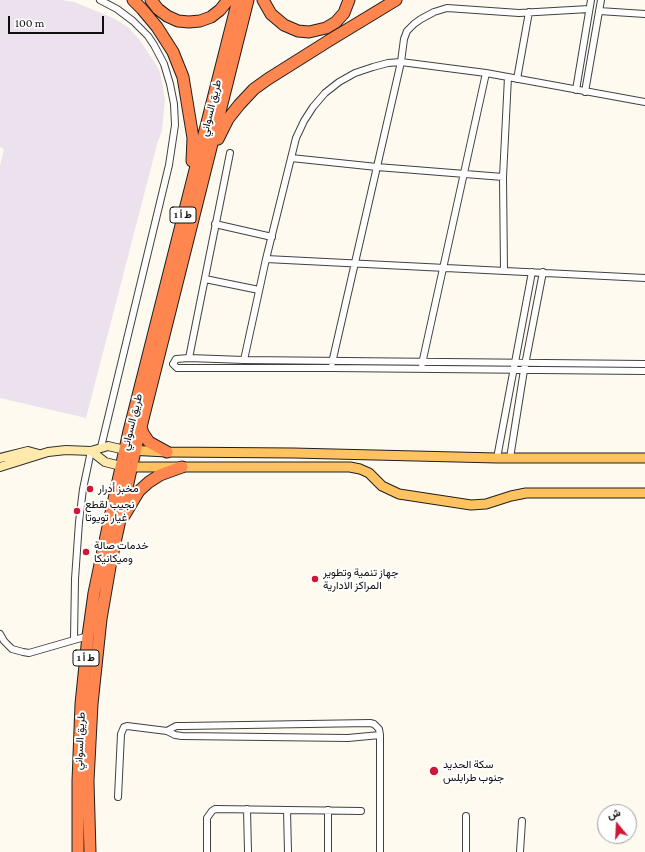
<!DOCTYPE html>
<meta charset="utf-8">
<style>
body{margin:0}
#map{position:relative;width:645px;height:852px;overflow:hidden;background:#fffaf0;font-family:"Crimson Pro",Vazirmatn,serif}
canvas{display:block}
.north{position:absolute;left:597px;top:804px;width:40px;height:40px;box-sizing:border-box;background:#fff;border:1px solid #9f9f9f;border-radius:50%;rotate:342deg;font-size:11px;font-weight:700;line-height:16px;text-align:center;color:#0e0e0e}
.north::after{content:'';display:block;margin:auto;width:14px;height:18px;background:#ce1739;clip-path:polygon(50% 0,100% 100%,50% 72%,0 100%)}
.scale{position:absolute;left:8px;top:16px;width:96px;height:18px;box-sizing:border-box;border:2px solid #0e0e0e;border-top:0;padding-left:5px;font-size:12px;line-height:14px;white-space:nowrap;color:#0e0e0e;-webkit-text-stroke:3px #fff;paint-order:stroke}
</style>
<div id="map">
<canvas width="645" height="852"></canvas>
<div class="north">ش</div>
<div class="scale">100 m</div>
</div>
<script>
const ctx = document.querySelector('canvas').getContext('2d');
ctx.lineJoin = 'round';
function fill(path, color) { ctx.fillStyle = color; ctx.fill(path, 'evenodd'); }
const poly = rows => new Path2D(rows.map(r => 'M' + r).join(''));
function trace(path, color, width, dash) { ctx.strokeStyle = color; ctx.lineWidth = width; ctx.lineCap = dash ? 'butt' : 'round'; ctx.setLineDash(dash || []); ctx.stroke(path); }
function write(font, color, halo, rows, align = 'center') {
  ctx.font = font + ' "Crimson Pro",Vazirmatn,serif'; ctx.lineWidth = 4; ctx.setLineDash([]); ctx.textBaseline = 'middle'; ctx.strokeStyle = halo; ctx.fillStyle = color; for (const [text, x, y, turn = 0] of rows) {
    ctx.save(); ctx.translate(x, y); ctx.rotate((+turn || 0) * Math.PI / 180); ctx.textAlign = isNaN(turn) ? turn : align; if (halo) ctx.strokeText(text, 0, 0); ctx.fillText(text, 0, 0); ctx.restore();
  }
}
const industrial = poly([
 [0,0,62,0,74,2,113,18,128,27,139,39,157,66,160,72,165,100,162,131,158,141,86,418,0,398,0,166,4,149,0,147]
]);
const street = poly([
 [100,0,117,9,133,21,148,36,154,45,164,64,170,84,174,104,175,125,169,165,101,447],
 [599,11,645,14],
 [517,79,529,12],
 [576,90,591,0],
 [585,92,601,0],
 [291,158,377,167,503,177],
 [215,224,272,237],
 [266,259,645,278],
 [504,271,503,177,508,77],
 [205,279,259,290],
 [189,358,230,153],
 [244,360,266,259,296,138,304,121,313,107,325,93,339,82,355,73,373,67,388,63,401,62,486,73,645,102],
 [332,363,401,62,404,39,407,31,414,24,421,19,434,12,447,8,519,13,589,9],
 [422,364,486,73],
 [645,364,244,360,189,358,176,359,173,364,177,368,331,368,645,371],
 [497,458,532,272],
 [510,458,524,370,543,272],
 [0,634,4,641,12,649,23,652,29,653,88,636],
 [74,639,75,579,79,522,83,489,91,451],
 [167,731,176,726,183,726,370,723,374,724,379,729,380,735,380,852],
 [118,797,121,734,124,727,127,726,167,731,175,735,182,736,348,738,380,735],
 [247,809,248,852],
 [287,810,288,852],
 [328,810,328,852],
 [466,816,466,852],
 [207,852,207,818,212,811,215,809,361,811],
 [520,852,522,821]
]);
const secondary = poly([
 [91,451,105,462,121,466],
 [0,458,28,451,39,454],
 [0,467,48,452,66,450,91,451,108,446,125,450]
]);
const primary = poly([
 [128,450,167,452,293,453,497,458,645,458],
 [126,467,350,467,360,469,369,473,382,486,399,494,471,505,486,504,511,496,526,493,645,493]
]);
const highway = poly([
 [133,0,142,9,157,27,173,52,183,77,193,138,192,161],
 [151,0,158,9,167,16,178,21,189,22,200,21,211,17,220,10,228,0],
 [263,0,271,14,284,25,298,31,309,32,326,28,336,22,344,13,349,0],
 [218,139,228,119,239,105,254,89,268,79,330,40,396,0],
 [141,427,143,433,149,442,167,452],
 [124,516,139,491,149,482,160,475,182,467],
 [78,852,78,781,81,704,88,636,94,593,109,522,129,431,238,0],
 [90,852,88,781,92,704,101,619,111,561,135,451,248,0]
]);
const markers = [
 [90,489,4,"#ce1739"],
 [77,511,4,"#ce1739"],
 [86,552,4,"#ce1739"],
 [315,579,4,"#ce1739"],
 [434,771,5,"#ce1739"]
];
const shields = [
 [183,215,26],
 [86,658,26]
];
const shieldNames = [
 ["ط أ 1",183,215],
 ["ط أ 1",86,658]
];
const streetNames = [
 ["طريق السواني",211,108,-76],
 ["طريق السواني",132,422,-76],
 ["طريق السواني",80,741,-87]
];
const poiNames = [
 ["مخبز أدرار",98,489],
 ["نجيب لقطع",85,505],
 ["غيار تويوتا",85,518],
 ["خدمات صالة",94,546],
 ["وميكانيكا",94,559],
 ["جهاز تنمية وتطوير",323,573],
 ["المراكز الادارية",323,586],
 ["سكة الحديد",443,765],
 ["جنوب طرابلس",443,778]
];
fill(industrial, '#ebe2ee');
trace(street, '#414141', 8);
trace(secondary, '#303030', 10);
trace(primary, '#1f1f1f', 11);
trace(highway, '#1f1f1f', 13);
trace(street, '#fff', 6);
trace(secondary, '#ffeaab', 8);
trace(primary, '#ffc260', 9);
trace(highway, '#ff864e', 11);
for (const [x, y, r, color] of markers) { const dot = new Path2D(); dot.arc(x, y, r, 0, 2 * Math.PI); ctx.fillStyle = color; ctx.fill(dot); trace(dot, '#fff', 1.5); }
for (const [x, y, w] of shields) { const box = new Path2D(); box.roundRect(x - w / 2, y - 8, w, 16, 3); ctx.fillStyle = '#fff'; ctx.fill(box); trace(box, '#0e0e0e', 1); }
write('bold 10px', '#0e0e0e', null, shieldNames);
write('11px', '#0e0e0e', '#fff', streetNames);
write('11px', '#0e0e0e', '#fff', poiNames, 'left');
</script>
